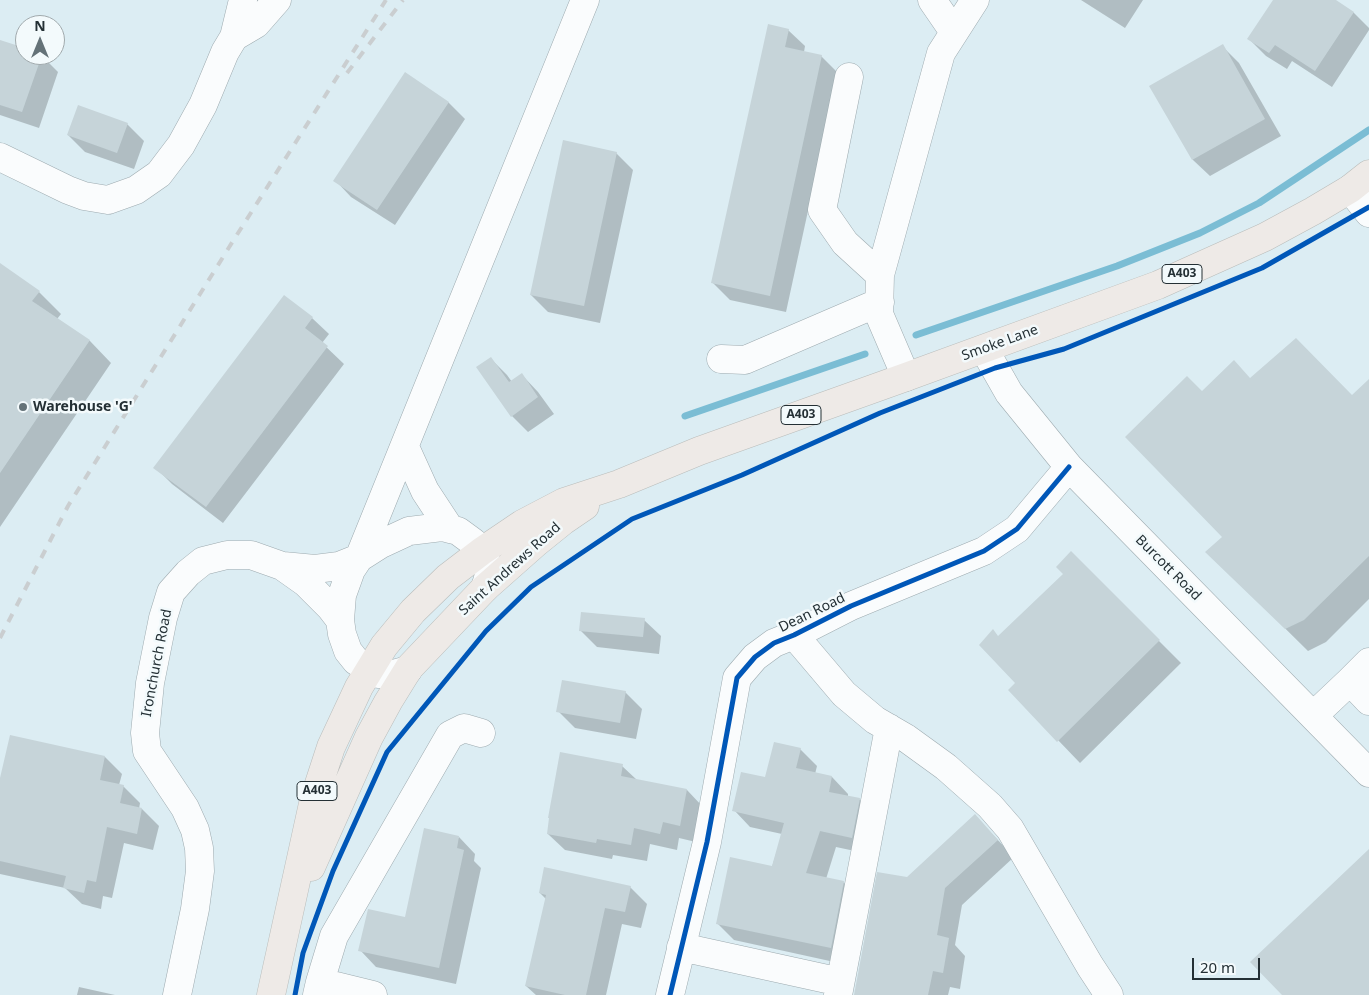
<!DOCTYPE html>
<style>
body{margin:0}
#map{position:relative;width:1369px;height:995px;overflow:hidden;background:#dcedf3;font-family:"Noto Sans",sans-serif}
canvas{display:block}
.north{position:absolute;left:15px;top:15px;width:50px;height:50px;box-sizing:border-box;background:#f3fafc;border:1px solid #a0a9ac;border-radius:50%;rotate:0deg;font-size:14px;font-weight:700;line-height:20px;text-align:center;color:#243035}
.north::after{content:'';display:block;margin:auto;width:18px;height:22px;background:#647278;clip-path:polygon(50% 0,100% 100%,50% 72%,0 100%)}
.scale{position:absolute;left:1192px;top:958px;width:68px;height:22px;box-sizing:border-box;border:2px solid #243035;border-top:0;padding-left:6px;font-size:15px;line-height:18px;white-space:nowrap;color:#243035;-webkit-text-stroke:4px #f3fafc;paint-order:stroke}
</style>
<div id="map">
<canvas width="1369" height="995"></canvas>
<div class="north">N</div>
<div class="scale">20 m</div>
</div>
<script>
const ctx = document.querySelector('canvas').getContext('2d');
ctx.lineJoin = 'round';
function fill(path, color) { ctx.fillStyle = color; ctx.fill(path, 'evenodd'); }
const poly = rows => new Path2D(rows.map(r => 'M' + r).join(''));
function trace(path, color, width, dash) { ctx.strokeStyle = color; ctx.lineWidth = width; ctx.lineCap = dash ? 'butt' : 'round'; ctx.setLineDash(dash || []); ctx.stroke(path); }
function write(font, color, halo, rows, align = 'center') {
  ctx.font = font + ' "Noto Sans",sans-serif'; ctx.lineWidth = 5; ctx.setLineDash([]); ctx.textBaseline = 'middle'; ctx.strokeStyle = halo; ctx.fillStyle = color; for (const [text, x, y, turn = 0] of rows) {
    ctx.save(); ctx.translate(x, y); ctx.rotate((+turn || 0) * Math.PI / 180); ctx.textAlign = isNaN(turn) ? turn : align; if (halo) ctx.strokeText(text, 0, 0); ctx.fillText(text, 0, 0); ctx.restore();
  }
}
const shadow = poly([
 [1081,0,1143,0,1125,28],
 [1275,0,1334,0,1353,12,1369,28,1369,30,1332,87,1292,61,1287,69,1266,56,1249,39],
 [788,30,805,46,804,52,821,56,838,73,786,312,730,300,713,283],
 [0,41,25,50,25,55,41,55,58,72,39,128,0,115],
 [1222,46,1239,63,1281,136,1210,176,1193,160,1151,87],
 [448,102,465,119,395,225,351,197,335,180],
 [127,124,144,141,134,169,85,152,68,135],
 [616,153,633,170,600,323,548,312,531,295],
 [0,273,39,292,61,314,57,319,90,341,111,363,0,527],
 [312,318,329,334,322,343,344,364,223,523,172,484,155,467],
 [491,359,507,375,512,382,522,375,538,392,554,414,528,432,512,416],
 [1251,379,1352,396,1369,381,1369,599,1326,642,1308,651,1229,573,1202,393],
 [1071,553,1181,663,1080,763,1010,690,1017,683,1065,574],
 [644,620,661,636,659,654,597,647,580,630],
 [625,692,642,709,636,739,575,728,558,711],
 [11,736,105,757,122,774,119,785,123,786,140,803,139,809,142,809,159,826,153,850,124,843,112,898,103,896,101,909,82,904,65,888,0,874,0,783],
 [800,749,817,766,815,774,832,777,848,794,848,797,859,799,876,816,869,854,836,847,826,879,843,882,860,899,848,965,734,940,717,923,772,867,782,834,750,827,734,810],
 [622,766,637,780,687,790,703,807,696,842,679,838,677,850,650,844,647,861,613,855,612,859,565,850,548,834],
 [975,816,1014,857,962,905,955,945,965,956,960,989,950,987,948,995,855,995,907,878],
 [459,837,475,854,474,861,481,868,456,984,376,967,360,950,406,918],
 [630,887,647,904,641,928,622,924,606,995,536,995,526,986,546,899,540,893],
 [79,987,115,995,77,995]
]);
const stream = poly([
 [916,335,1117,266,1200,233,1259,203,1369,130],
 [685,416,865,354]
]);
const building = poly([
 [1273,0,1336,0,1354,12,1315,71,1275,45,1269,53,1247,39],
 [768,24,789,29,785,47,822,55,770,296,711,283],
 [0,40,25,48,25,55,42,55,22,112,0,105],
 [1223,44,1265,119,1192,160,1149,86],
 [405,72,449,102,377,210,333,181],
 [78,105,128,123,117,153,67,135],
 [563,140,617,152,584,306,530,295],
 [0,263,40,291,32,301,90,340,0,473],
 [284,295,313,317,305,328,328,346,206,507,153,468],
 [1296,338,1352,395,1369,379,1369,556,1304,620,1285,629,1205,552,1222,537,1125,437,1187,376,1202,391,1234,360,1250,378],
 [491,357,509,382,522,373,538,397,511,417,476,367],
 [1071,551,1160,640,1057,742,1008,690,1015,683,979,645,993,629,998,636,1063,574,1056,567],
 [581,612,645,618,643,637,579,631],
 [562,680,626,691,620,723,556,712],
 [10,735,105,756,100,780,124,785,120,803,142,808,137,834,107,827,96,882,87,880,84,893,63,888,66,876,0,861,0,778],
 [774,742,801,748,796,768,832,776,829,792,860,798,852,838,820,831,806,873,844,881,831,948,716,924,730,857,772,866,784,823,732,811,741,772,765,777],
 [560,752,623,764,621,776,687,789,680,826,663,822,660,834,634,828,631,845,597,839,596,843,547,834,549,818,548,818],
 [975,814,998,840,945,888,937,935,949,938,943,973,933,971,928,995,854,995,877,872,907,877],
 [424,828,459,836,457,848,464,850,439,968,358,951,368,909,405,917],
 [1369,849,1369,995,1282,995,1250,962],
 [544,867,631,886,625,912,605,908,586,995,565,995,525,986,546,895,539,893]
]);
const minor = poly([
 [932,0,954,32],
 [234,37,256,24,277,0],
 [849,77,822,210,845,243,880,275],
 [0,157,68,190,84,196,108,200,136,190,159,174,181,145,203,105,225,52,234,37,243,0],
 [1350,189,1369,213],
 [984,349,1009,393,1069,467,1369,773],
 [721,359,745,360,880,302],
 [906,377,879,314,880,275,941,53,975,0],
 [405,447,425,491,450,529],
 [283,566,315,569,339,566,359,558,381,544,409,531,442,527,458,531,473,542,482,551,489,568,489,575,485,588],
 [794,635,844,694,875,720,906,738,946,767,990,806,1010,829,1090,966,1109,995],
 [408,670,393,674,378,674,356,661,348,651,342,634,340,620,342,595,351,570,359,558,585,0],
 [1350,681,1369,662],
 [1313,716,1350,681,1369,701],
 [681,947,827,979],
 [320,982,373,995],
 [177,995,195,909,200,871,199,848,195,830,185,808,147,751,145,733,150,683,163,618,171,592,188,573,203,561,227,555,251,555,282,566,306,583,330,607,340,620],
 [317,995,320,982,334,936,450,735,464,728,481,733],
 [670,995,707,842,737,678,755,657,774,643,794,635,851,606,984,551,1017,529,1069,467],
 [838,995,889,728]
]);
const highway = poly([
 [311,867,369,737,388,702,409,668,485,588,537,542,563,521,585,506],
 [271,995,314,799,331,747,359,687,384,646,413,611,448,577,482,551,522,524,564,502,619,484,699,451,906,377,1158,285,1265,237,1313,211,1350,189,1369,174]
]);
const rail = poly([
 [347,73,403,0],
 [0,638,68,506,233,241,386,0]
]);
const cycleway = poly([
 [295,995,303,953,333,871,387,752,486,631,531,587,632,519,742,475,880,413,995,368,1064,349,1262,268,1369,207],
 [670,995,707,842,737,678,755,657,774,643,794,635,851,606,984,551,1017,529,1069,467]
]);
const markers = [
 [23,407,5,"#647278"]
];
const shields = [
 [1182,274,40],
 [801,415,40],
 [317,791,40]
];
const shieldNames = [
 ["A403",1182,274],
 ["A403",801,415],
 ["A403",317,791]
];
const streetNames = [
 ["Smoke Lane",1000,343,-20],
 ["Burcott Road",1168,568,45],
 ["Saint Andrews Road",510,569,-42],
 ["Dean Road",812,613,-26],
 ["Ironchurch Road",157,663,-79]
];
const poiNames = [
 ["Warehouse 'G'",33,407]
];
fill(shadow, '#0003');
trace(stream, '#7bbdd4', 7);
fill(building, '#c6d4d9');
trace(minor, '#9daaaf', 29);
trace(highway, '#b9bcba', 29);
trace(minor, '#fafcfd', 28);
trace(highway, '#eeeae7', 28);
trace(rail, '#caced0', 4, [9, 9]);
trace(cycleway, '#0057b8', 5);
for (const [x, y, r, color] of markers) { const dot = new Path2D(); dot.arc(x, y, r, 0, 2 * Math.PI); ctx.fillStyle = color; ctx.fill(dot); trace(dot, '#f3fafc', 2); }
for (const [x, y, w] of shields) { const box = new Path2D(); box.roundRect(x - w / 2, y - 9.5, w, 19, 4); ctx.fillStyle = '#f3fafc'; ctx.fill(box); trace(box, '#243035', 1); }
write('bold 12px', '#243035', null, shieldNames);
write('14px', '#243035', '#f3fafc', streetNames);
write('bold 14px', '#243035', '#f3fafc', poiNames, 'left');
</script>
